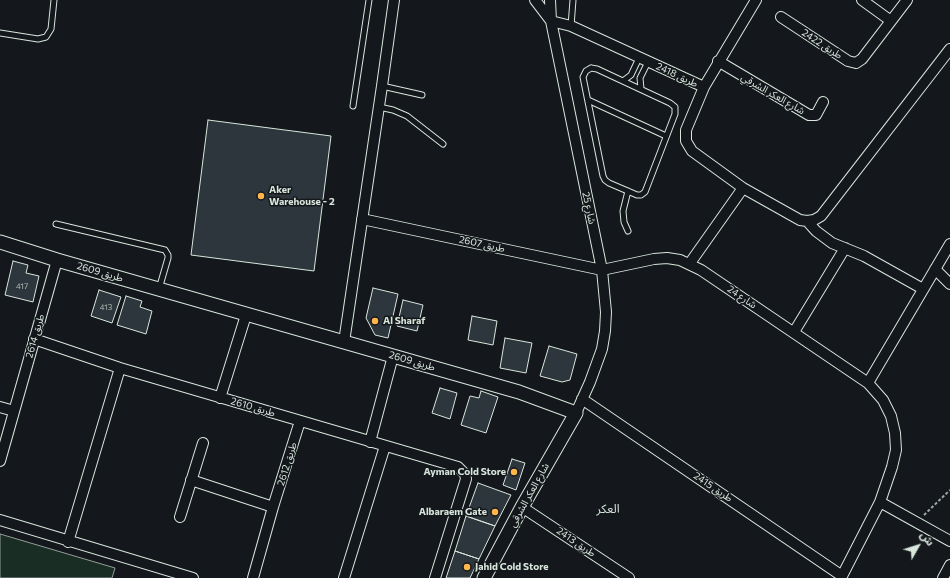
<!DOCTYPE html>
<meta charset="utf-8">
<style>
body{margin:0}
#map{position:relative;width:950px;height:578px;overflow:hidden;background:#14181c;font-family:Commissioner,"Noto Sans Arabic",sans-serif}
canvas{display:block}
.north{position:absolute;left:898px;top:526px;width:40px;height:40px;-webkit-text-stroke:3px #14181c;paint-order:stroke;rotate:51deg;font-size:11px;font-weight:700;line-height:16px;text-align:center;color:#d8e6dc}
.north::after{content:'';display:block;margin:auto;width:14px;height:18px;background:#d8e6dc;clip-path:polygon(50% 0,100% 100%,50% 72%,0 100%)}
</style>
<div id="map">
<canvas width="950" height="578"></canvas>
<div class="north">ش</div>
</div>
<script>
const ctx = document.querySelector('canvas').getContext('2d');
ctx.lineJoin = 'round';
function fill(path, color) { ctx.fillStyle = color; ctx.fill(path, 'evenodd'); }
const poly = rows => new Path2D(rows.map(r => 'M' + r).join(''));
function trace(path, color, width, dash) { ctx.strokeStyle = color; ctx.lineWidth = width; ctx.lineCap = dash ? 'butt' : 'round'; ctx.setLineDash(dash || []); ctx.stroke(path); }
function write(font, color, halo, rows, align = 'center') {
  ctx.font = font + ' Commissioner,"Noto Sans Arabic",sans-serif'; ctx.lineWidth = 3; ctx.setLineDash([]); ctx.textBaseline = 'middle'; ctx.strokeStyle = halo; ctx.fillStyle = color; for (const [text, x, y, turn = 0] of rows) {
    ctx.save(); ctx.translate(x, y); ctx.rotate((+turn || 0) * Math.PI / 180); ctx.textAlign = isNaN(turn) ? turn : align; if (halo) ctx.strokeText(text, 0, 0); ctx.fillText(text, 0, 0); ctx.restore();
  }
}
const green = poly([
 [0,534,115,568,112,578,0,578,0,534]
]);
const building = poly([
 [208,120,331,136,314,271,191,255,208,120],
 [13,261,28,265,26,273,39,276,33,302,5,295,13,261],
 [373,288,398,294,388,338,375,335,366,318,373,288],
 [99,290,121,297,112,323,91,316,99,290],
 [126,296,142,301,140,307,152,311,146,334,117,325,126,296],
 [403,300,423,305,417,331,397,326,403,300],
 [472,316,497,321,493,345,468,340,472,316],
 [505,338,532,343,526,373,500,368,505,338],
 [549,346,577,354,570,380,562,382,540,376,549,346],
 [440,388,457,393,450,419,432,413,440,388],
 [481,391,498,397,486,433,461,425,470,396,479,398,481,391],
 [512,459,525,463,516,490,503,485,512,459],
 [478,483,511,495,495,526,466,516,478,483],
 [466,516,495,526,479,559,455,551,466,516],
 [455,551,479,559,470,578,446,578,455,551]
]);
const path = poly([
 [924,515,950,490]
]);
const service = poly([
 [571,26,573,0],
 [0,33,38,39,46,37,51,29,54,0],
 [591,68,597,69,670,103,675,107,675,114,645,192,641,195,637,195,609,183,605,180,603,176,583,77,586,71,591,68],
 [623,81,631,75,639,58],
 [382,86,422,95],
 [641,89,640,78,648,62],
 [588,100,666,136],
 [353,106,369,0],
 [379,107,393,110,407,116,443,144],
 [56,224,165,250,168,255,168,258,159,289],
 [628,231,624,222,623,211,628,191]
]);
const minor = poly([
 [535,0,551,21,571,26,704,87],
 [550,0,551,21,602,270,606,312,605,331,602,349,590,382,576,413],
 [756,0,704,87,686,130,686,141,692,151,743,188,800,220,807,221,814,220,821,216,950,49],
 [862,0,891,21],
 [781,17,848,61,856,63,862,59,907,0],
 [718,61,809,115,816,115,823,102],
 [362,219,602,270,654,259,667,258,680,260,701,270,868,383,883,400,891,416,895,433,896,450,892,467,880,502,841,578],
 [807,221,816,231,832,243,864,256,923,289],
 [690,263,743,188],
 [935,269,950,284],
 [794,332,845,248],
 [34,339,120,368,458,467,465,474,466,479,435,578],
 [344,342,382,86,394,0],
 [868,383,950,244],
 [220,398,246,315],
 [582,399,842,576],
 [0,407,14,411],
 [370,442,393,356],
 [0,461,57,260],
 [191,480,273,507],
 [880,502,950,541],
 [522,507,629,578],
 [180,517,203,443],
 [0,520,193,578],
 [68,542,120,368],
 [253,578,273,507,300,421],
 [344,578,385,446],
 [943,578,950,565]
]);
const tertiary = poly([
 [0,242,57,260,519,392,576,413,522,507,484,578]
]);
const markers = [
 [261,196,4,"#ffb74d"],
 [375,321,4,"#ffb74d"],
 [514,472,4,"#ffb74d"],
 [495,512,4,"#ffb74d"],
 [467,567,4,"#ffb74d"]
];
const numberNames = [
 ["417",22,286],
 ["413",106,307]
];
const streetNames = [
 ["طريق 2422",822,44,33],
 ["طريق 2418",677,75,25],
 ["شارع العكر الشرقي",773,94,30],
 ["شارع 25",589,208,78],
 ["طريق 2607",482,244,12],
 ["طريق 2609",100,272,16],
 ["شارع 24",742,297,34],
 ["طريق 2614",35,336,-74],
 ["طريق 2609",412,361,16],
 ["طريق 2610",253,407,16],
 ["طريق 2612",287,464,-73],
 ["طريق 2415",713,487,34],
 ["شارع العكر الشرقي",529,495,-61],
 ["طريق 2413",576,542,34]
];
const poiNames = [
 ["Aker",269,190],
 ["Warehouse - 2",269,202],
 ["Al Sharaf",383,321],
 ["Ayman Cold Store",506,472,"right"],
 ["Albaraem Gate",487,512,"right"],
 ["Jahid Cold Store",475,567]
];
const quarterNames = [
 ["العكر",608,509]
];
fill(green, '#1a2d24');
trace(green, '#939e99', 1);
fill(building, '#2c363c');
trace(building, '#d8e6dc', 1);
trace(service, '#d8e6dc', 7);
trace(minor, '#d8e6dc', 12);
trace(tertiary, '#d8e6dc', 15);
trace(path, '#9da8a2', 2, [3, 2]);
trace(service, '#14181c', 5);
trace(minor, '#14181c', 10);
trace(tertiary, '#14181c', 13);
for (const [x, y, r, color] of markers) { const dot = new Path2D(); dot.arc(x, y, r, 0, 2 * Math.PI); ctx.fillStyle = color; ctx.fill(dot); trace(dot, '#14181c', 1.5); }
write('8px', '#adbab4', null, numberNames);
write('10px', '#d8e6dc', '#14181c', streetNames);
write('bold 10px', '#d8e6dc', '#14181c', poiNames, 'left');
write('12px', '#d8e6dc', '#14181c', quarterNames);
</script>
